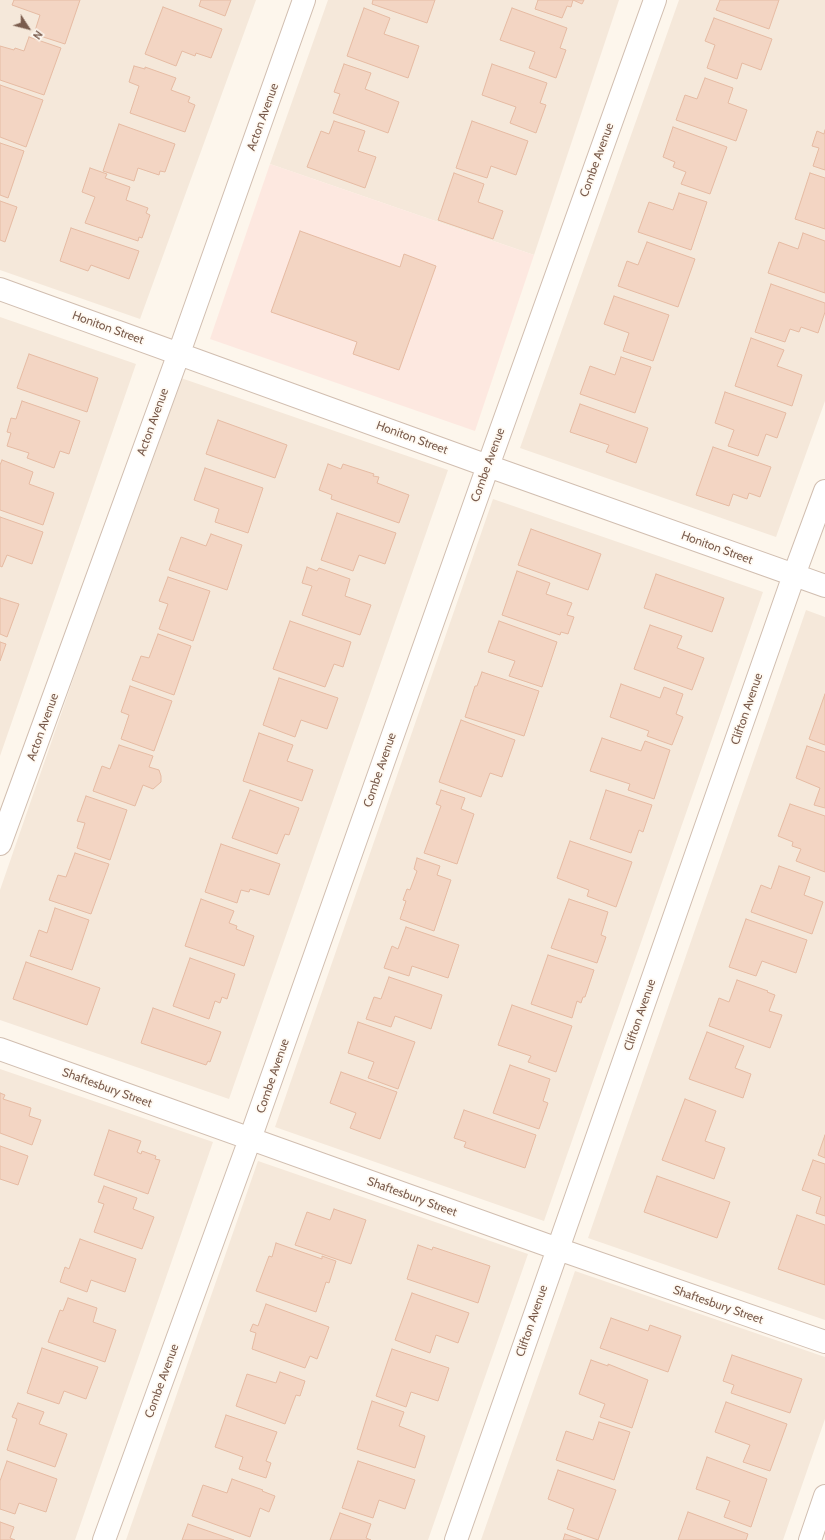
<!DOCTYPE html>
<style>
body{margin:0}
#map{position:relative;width:825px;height:1540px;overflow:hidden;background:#fdf6ec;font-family:Cabin,sans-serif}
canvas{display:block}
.north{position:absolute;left:8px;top:8px;width:40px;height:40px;-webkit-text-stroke:3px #fffaf3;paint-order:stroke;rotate:126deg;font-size:11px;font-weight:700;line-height:16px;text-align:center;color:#7a5c4d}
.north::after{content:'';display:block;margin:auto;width:14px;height:18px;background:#7a5c4d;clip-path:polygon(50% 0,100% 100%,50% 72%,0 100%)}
</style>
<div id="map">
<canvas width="825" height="1540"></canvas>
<div class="north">N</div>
</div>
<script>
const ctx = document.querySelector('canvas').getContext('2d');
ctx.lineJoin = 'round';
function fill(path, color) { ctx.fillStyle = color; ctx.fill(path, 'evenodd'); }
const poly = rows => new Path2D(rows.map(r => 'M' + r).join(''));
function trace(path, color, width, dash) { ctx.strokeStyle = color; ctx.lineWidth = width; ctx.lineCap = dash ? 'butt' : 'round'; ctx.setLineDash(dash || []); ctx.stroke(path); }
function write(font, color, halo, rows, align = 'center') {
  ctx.font = font + ' Cabin,sans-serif'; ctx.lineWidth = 3.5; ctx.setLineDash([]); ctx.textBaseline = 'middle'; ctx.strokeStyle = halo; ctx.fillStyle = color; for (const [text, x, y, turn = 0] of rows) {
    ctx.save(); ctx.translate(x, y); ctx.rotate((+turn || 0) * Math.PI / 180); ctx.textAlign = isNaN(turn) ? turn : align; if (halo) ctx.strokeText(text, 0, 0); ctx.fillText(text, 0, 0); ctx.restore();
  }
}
const residential = poly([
 [0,0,256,0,140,319,0,270],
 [328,0,619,0,534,255,270,164],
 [679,0,825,0,825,401,776,537,520,448],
 [0,317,136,364,0,756],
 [178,377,448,470,229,1099,0,1020,0,890],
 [493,499,763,592,544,1221,275,1127],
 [806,610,825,617,825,1320,588,1238],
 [0,1069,213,1142,75,1540,0,1540],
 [258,1161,528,1254,428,1540,126,1540],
 [575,1271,825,1357,825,1419,783,1540,481,1540]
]);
const commercial = poly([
 [270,164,534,255,475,431,210,339]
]);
const building = poly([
 [14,0,80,0,65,44,34,34,40,15,12,5,14,0],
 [201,0,231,0,225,16,199,6,201,0],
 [373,0,435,0,427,23,372,4,373,0],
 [538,0,584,0,582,4,573,0,571,7,567,6,562,18,535,9,538,0],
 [720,0,779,0,769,29,716,10,720,0],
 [163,7,222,29,211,58,196,53,195,56,182,51,176,66,145,54,163,7],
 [364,8,390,18,384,34,419,46,408,78,347,56,364,8],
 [512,8,567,28,560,48,566,50,556,78,529,68,535,52,500,40,512,8],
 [714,18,772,39,761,70,742,63,737,79,707,68,715,45,705,41,714,18],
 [29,37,61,48,44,95,0,80,0,46,14,50,15,48,24,51,29,37],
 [344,64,371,73,365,89,399,102,388,133,333,113,340,94,334,92,344,64],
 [492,64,547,83,540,103,546,105,536,133,510,123,516,107,482,95,492,64],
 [134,66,145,69,145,67,176,78,171,90,190,97,188,102,195,105,185,132,130,113,139,86,129,82,134,66],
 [705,78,733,88,728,103,747,110,736,141,676,120,685,95,697,99,705,78],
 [0,85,43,100,26,147,0,137,0,85],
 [334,121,365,131,358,151,376,157,365,188,307,167,321,131,329,134,334,121],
 [472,121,528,141,516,175,491,166,487,178,456,168,472,121],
 [119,124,175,144,165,172,160,171,159,175,138,168,134,181,103,171,119,124],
 [673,127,727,147,710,194,681,184,686,172,673,167,675,162,663,157,673,127],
 [825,130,825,170,813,166,819,148,812,146,817,131,824,134,825,130],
 [0,143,24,151,8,198,0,195,0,143],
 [90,168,107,174,105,178,130,187,126,200,148,208,146,213,150,215,142,238,139,237,138,241,85,223,95,197,82,192,90,168],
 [454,173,484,184,478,202,503,211,493,239,438,220,454,173],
 [810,173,825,178,825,229,795,219,810,173],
 [679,193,707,202,691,250,638,232,649,202,673,210,679,193],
 [0,201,17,207,5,242,0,240,0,201],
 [71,228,139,251,129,279,91,265,88,271,60,261,71,228],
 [300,231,400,267,404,254,436,266,399,370,353,354,357,342,271,312,300,231],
 [803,233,825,241,825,293,768,273,779,242,798,249,803,233],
 [647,242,695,259,678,307,618,286,627,261,638,265,647,242],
 [771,284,825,303,825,312,818,333,801,327,799,332,790,329,785,342,755,332,771,284],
 [614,296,669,315,653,361,623,351,629,333,604,324,614,296],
 [751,338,784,350,777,366,802,375,792,406,735,386,751,338],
 [29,354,98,378,87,412,17,388,29,354],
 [621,357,651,367,635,413,580,394,590,366,615,375,621,357],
 [725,392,786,413,777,438,766,434,758,456,728,446,734,430,715,423,725,392],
 [22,401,80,421,69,454,60,451,54,468,27,458,29,453,7,446,11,433,7,432,11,418,16,419,22,401],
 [580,404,648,428,636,463,606,452,609,445,570,432,580,404],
 [218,420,287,445,275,478,206,454,218,420],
 [713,447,771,467,760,497,749,493,747,499,733,494,729,506,696,495,713,447],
 [2,460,33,472,29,484,54,493,43,525,0,510,0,465,2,460],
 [328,464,341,469,343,464,374,474,373,476,379,477,377,483,409,495,399,523,331,499,332,495,319,490,328,464],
 [205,468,263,488,248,533,215,522,219,509,194,500,205,468],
 [337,513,396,533,385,564,359,555,353,571,321,560,337,513],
 [0,517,43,532,32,564,7,555,2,567,0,566,0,517],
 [531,529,601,554,588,590,518,565,531,529],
 [211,534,242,545,227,590,169,570,181,537,206,546,211,534],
 [307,567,317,571,319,568,350,579,345,596,371,605,360,635,302,615,312,586,302,583,307,567],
 [517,571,550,583,546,594,572,603,567,615,574,617,568,634,561,632,560,635,502,615,517,571],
 [656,574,724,598,712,632,644,608,656,574],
 [168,577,210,591,193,641,159,629,168,604,159,601,168,577],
 [0,598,19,604,7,637,0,634,0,598],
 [290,621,351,642,343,667,334,664,325,687,273,669,290,621],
 [499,621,557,642,542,687,509,676,515,661,488,652,499,621],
 [650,625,682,636,677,648,704,658,692,690,634,669,650,625],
 [158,634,191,646,174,695,132,680,141,656,149,658,158,634],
 [0,642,6,644,0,661,0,642],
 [482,672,539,691,524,736,465,717,475,686,477,686,482,672],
 [279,678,338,698,327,729,301,720,295,737,263,725,279,678],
 [621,684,660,698,664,687,683,694,676,714,683,717,672,745,647,736,649,731,610,717,621,684],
 [130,686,172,701,154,751,121,739,129,715,121,712,130,686],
 [825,694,825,745,809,739,825,694],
 [461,720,515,740,502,777,490,773,481,797,439,782,461,720],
 [259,733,293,745,287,761,313,770,302,801,243,781,259,733],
 [602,738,641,751,645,741,670,750,654,799,628,790,630,784,590,771,602,738],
 [119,745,153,756,149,767,159,770,161,776,161,782,153,789,143,785,135,806,93,791,102,766,110,769,119,745],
 [807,746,825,752,825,808,814,805,820,788,796,778,807,746],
 [250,790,299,808,289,835,285,834,277,854,232,838,250,790],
 [441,790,465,798,461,809,474,814,457,864,424,853,441,806,436,804,441,790],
 [606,790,652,805,643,832,639,830,631,853,590,839,606,790],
 [86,796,127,810,110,860,77,848,85,823,77,821,86,796],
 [790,804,825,816,825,872,796,861,801,849,792,846,793,842,778,836,790,804],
 [570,841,632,862,616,907,587,896,589,890,557,878,570,841],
 [221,844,280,864,269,895,250,889,249,892,241,890,237,903,205,892,221,844],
 [75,853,109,864,91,914,49,900,58,875,66,877,75,853],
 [417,858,440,866,437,875,451,880,434,931,400,919,406,901,403,900,407,889,410,890,417,871,414,869,417,858],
 [779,866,810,877,804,895,823,902,812,934,751,912,761,885,771,889,779,866],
 [201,899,234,911,229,923,237,926,236,929,254,936,244,966,185,946,201,899],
 [569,899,608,912,601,935,606,937,597,963,551,948,569,899],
 [55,908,89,920,72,970,30,956,39,930,47,933,55,908],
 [746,919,807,940,796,973,762,961,756,976,729,967,746,919],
 [406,927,459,945,448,978,412,966,409,976,384,968,392,946,398,949,406,927],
 [548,955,594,970,585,997,583,997,581,1003,577,1001,572,1018,531,1004,548,955],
 [190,958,235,974,227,999,222,997,220,1003,215,1001,209,1019,173,1006,190,958],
 [26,962,100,988,87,1025,13,999,26,962],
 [389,977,442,995,431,1029,395,1016,391,1027,366,1019,374,997,381,999,389,977],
 [737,980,768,991,767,992,775,995,769,1011,782,1015,770,1048,709,1026,719,998,729,1002,737,980],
 [512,1005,572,1026,556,1072,528,1062,531,1056,498,1045,512,1005],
 [153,1008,221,1032,210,1062,208,1061,206,1065,141,1043,153,1008],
 [358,1022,415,1042,398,1089,368,1078,374,1062,348,1053,358,1022],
 [707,1032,744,1046,735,1068,751,1074,743,1098,689,1079,707,1032],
 [510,1065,550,1079,543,1101,548,1103,539,1129,493,1113,510,1065],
 [341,1072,397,1092,380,1139,350,1128,356,1113,330,1103,341,1072],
 [0,1093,5,1095,3,1099,31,1108,29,1116,41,1120,32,1145,0,1133,0,1093],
 [685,1099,716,1111,705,1141,725,1148,714,1179,662,1160,685,1099],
 [464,1110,536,1135,525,1168,464,1147,466,1142,454,1138,464,1110],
 [109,1130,141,1141,137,1152,141,1154,142,1151,156,1156,155,1159,160,1160,148,1194,94,1175,109,1130],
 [825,1135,825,1158,818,1155,825,1135],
 [0,1146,28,1156,18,1185,0,1179,0,1146],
 [813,1160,825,1164,825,1216,816,1213,821,1197,802,1190,813,1160],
 [657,1176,730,1202,717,1238,644,1212,657,1176],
 [104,1186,137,1198,133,1209,154,1217,142,1249,94,1232,104,1204,98,1202,104,1186],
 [334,1209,366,1220,351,1264,295,1245,307,1212,330,1220,334,1209],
 [797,1215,825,1225,825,1285,778,1269,797,1215],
 [80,1239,136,1259,125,1292,91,1280,87,1292,60,1282,65,1267,69,1269,80,1239],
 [276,1243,322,1259,322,1256,336,1261,329,1283,326,1282,316,1312,256,1291,269,1256,272,1257,276,1243],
 [418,1245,432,1250,433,1247,490,1266,478,1303,407,1279,418,1245],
 [412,1293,469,1313,458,1343,436,1335,430,1353,395,1340,412,1293],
 [68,1298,97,1308,93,1322,116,1330,105,1362,48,1342,60,1310,63,1311,68,1298],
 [266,1304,329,1327,317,1359,310,1356,305,1368,252,1349,256,1333,250,1331,253,1324,258,1326,266,1304],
 [611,1318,648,1331,650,1325,681,1336,668,1372,600,1348,611,1318],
 [42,1348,98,1367,86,1399,64,1391,59,1404,27,1393,42,1348],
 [392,1349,449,1368,438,1401,411,1392,406,1407,376,1396,392,1349],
 [732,1355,802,1379,790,1413,731,1393,734,1385,723,1381,732,1355],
 [591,1360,608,1366,608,1364,648,1380,632,1428,600,1417,605,1404,579,1394,591,1360],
 [280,1372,305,1381,300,1396,296,1395,285,1424,236,1406,247,1374,276,1383,280,1372],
 [372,1401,404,1412,399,1426,425,1436,415,1468,357,1449,372,1401],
 [726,1402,787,1424,770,1471,743,1462,750,1445,715,1432,726,1402],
 [18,1403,44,1412,39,1424,67,1434,55,1467,7,1450,17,1419,12,1417,18,1403],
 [226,1415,277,1432,266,1461,271,1463,266,1478,239,1469,243,1457,215,1447,226,1415],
 [599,1422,630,1432,614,1480,556,1460,566,1431,593,1440,599,1422],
 [707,1457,767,1479,751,1527,724,1517,730,1501,696,1489,707,1457],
 [7,1461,57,1479,46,1512,19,1503,15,1514,0,1509,0,1481,7,1461],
 [358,1461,415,1480,405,1509,379,1500,373,1518,342,1508,358,1461],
 [558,1470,616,1490,598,1540,567,1529,574,1509,548,1499,558,1470],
 [232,1479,263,1490,262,1491,275,1496,269,1512,260,1508,250,1537,192,1516,203,1485,227,1493,232,1479],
 [688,1512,748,1534,746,1540,678,1540,688,1512],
 [340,1513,371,1524,366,1538,371,1540,330,1540,340,1513],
 [0,1522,14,1527,10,1538,15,1540,0,1540,0,1522],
 [188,1524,234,1540,182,1540,188,1524],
 [565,1534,582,1540,563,1540,565,1534]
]);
const minor = poly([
 [0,289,488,466,825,586],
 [0,844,179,353,304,0],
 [0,1049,558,1249,825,1342],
 [104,1540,250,1139,488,466,655,0],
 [456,1540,794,575,825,491],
 [810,1540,825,1496]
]);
const streetNames = [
 ["Acton Avenue",263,117,-70],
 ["Combe Avenue",597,160,-70],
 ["Honiton Street",108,328,20],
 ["Acton Avenue",153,422,-70],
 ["Honiton Street",412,438,20],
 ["Combe Avenue",488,465,-70],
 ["Honiton Street",717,548,20],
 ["Clifton Avenue",747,709,-71],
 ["Acton Avenue",43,727,-70],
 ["Combe Avenue",380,770,-71],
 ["Clifton Avenue",640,1015,-71],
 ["Combe Avenue",273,1076,-71],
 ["Shaftesbury Street",107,1088,20],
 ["Shaftesbury Street",412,1197,20],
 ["Shaftesbury Street",718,1305,19],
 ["Clifton Avenue",532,1321,-71],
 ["Combe Avenue",162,1381,-70]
];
fill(residential, '#f5e8da');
fill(commercial, '#fde8e0');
fill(building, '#f3d5c3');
trace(building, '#e6bba3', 1);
trace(minor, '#d1beb0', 24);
trace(minor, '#fff', 22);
write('12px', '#7a5c4d', '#fffaf3', streetNames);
</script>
